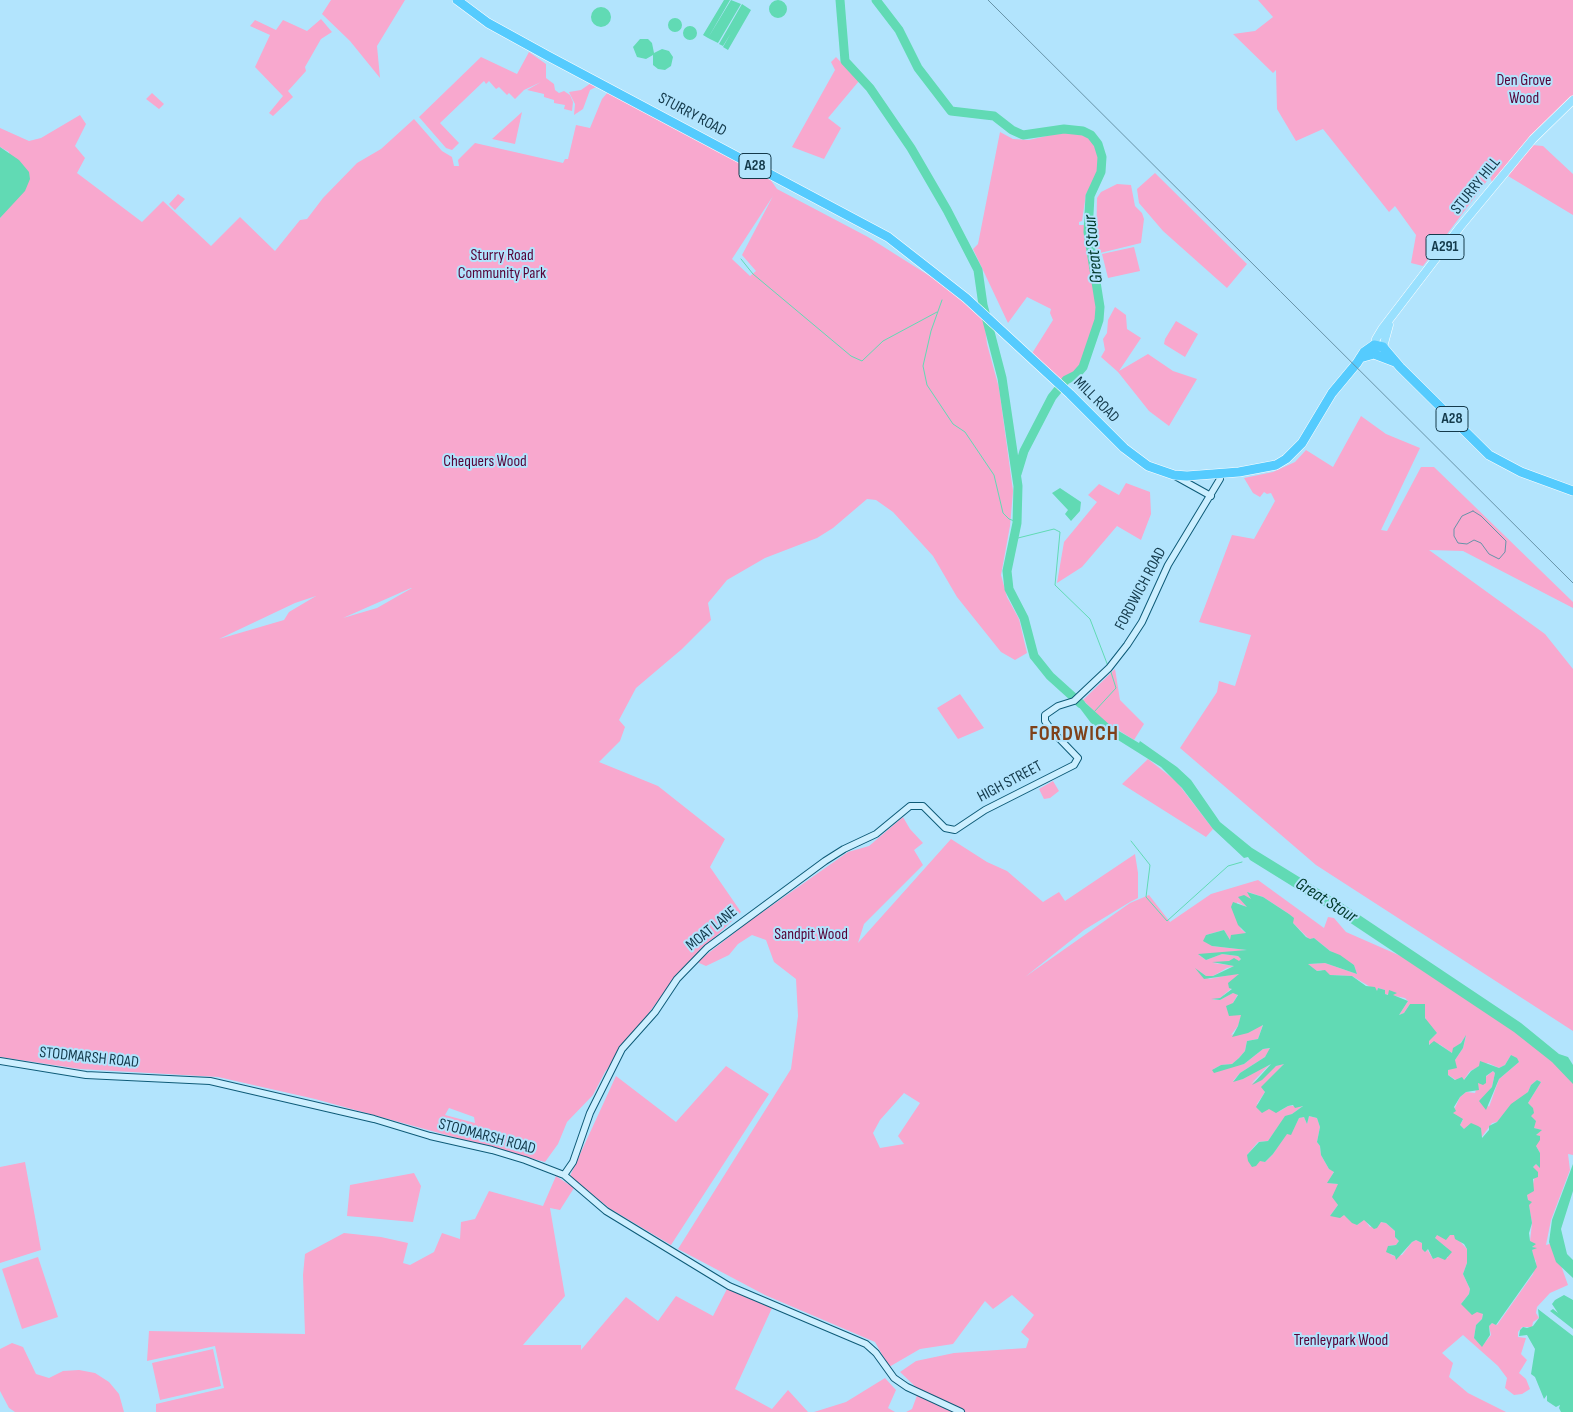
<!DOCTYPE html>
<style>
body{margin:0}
canvas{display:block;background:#b2e4fd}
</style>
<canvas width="1573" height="1412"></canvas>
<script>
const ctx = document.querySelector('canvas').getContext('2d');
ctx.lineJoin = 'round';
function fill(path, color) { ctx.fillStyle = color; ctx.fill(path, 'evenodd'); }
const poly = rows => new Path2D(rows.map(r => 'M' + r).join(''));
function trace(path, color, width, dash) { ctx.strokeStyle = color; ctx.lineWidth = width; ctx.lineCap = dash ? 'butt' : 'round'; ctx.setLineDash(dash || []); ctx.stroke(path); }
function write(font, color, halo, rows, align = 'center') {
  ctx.font = font + ' "Sofia Sans Condensed",sans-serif'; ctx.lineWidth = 4; ctx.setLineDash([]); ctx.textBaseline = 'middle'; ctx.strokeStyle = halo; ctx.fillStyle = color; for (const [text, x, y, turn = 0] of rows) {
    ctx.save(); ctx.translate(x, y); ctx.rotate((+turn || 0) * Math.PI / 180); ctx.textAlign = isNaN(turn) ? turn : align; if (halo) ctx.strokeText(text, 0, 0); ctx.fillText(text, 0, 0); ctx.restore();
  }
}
const green = poly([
 [331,0,405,0,377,46,380,78,350,41,322,14],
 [1258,0,1573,0,1573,95,1492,182,1490,177,1423,266,1411,263,1416,235,1395,206,1389,212,1323,129,1296,141,1277,109,1276,70,1273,73,1233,34,1255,31,1273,17],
 [321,19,332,32,321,39,305,67,306,71,288,91,293,97,273,116,269,113,283,96,255,67,270,35,250,26,255,20,276,30,283,20,307,31],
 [529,52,546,64,546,78,554,84,555,90,559,93,564,91,570,95,573,102,572,111,564,109,565,105,554,103,554,100,544,97,544,94,527,90,541,82,524,90,515,99,509,93,507,95,499,87,496,89,489,81,486,84,484,81,440,123,459,143,452,150,446,148,419,117,481,57,517,74],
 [836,57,859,81,828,118,841,128,824,159,792,147,835,70,831,62],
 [591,83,598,86,590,90,583,109,574,115,575,104,569,92,581,90],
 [608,92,770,179,777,189,868,237,936,280,984,319,987,344,999,388,1013,491,1010,526,1001,575,1007,597,1019,619,1027,653,1015,660,1001,652,957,597,933,556,893,512,876,500,867,499,833,528,817,538,765,558,727,580,708,603,711,620,682,649,636,688,619,720,625,727,620,741,599,762,658,786,725,839,710,867,741,912,677,975,605,1072,593,1095,567,1122,558,1144,545,1162,315,1099,218,1077,80,1069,0,1057,0,218,9,207,9,152,0,147,0,128,29,141,41,138,80,115,86,124,75,146,85,158,77,173,142,222,163,201,211,246,240,217,275,251,300,220,307,219,323,198,357,163,381,149,414,119,442,151,452,157,454,166,459,166,458,160,475,143,563,163,565,159,568,159,576,125,590,128,602,99],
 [773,196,742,255,756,271,750,276,732,259],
 [412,588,377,608,343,618,411,588],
 [316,596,289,612,284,620,219,639,295,603],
 [449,1108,474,1117,475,1123,445,1115],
 [152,93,164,104,159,109,146,99],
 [522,112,515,144,492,139],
 [1000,132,1013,139,1029,140,1064,132,1086,135,1096,144,1101,161,1095,179,1086,194,1082,221,1079,222,1079,225,1084,225,1098,306,1097,318,1080,366,1073,374,1061,381,1031,355,1053,320,1050,313,1051,309,1027,297,1008,323,973,249,978,244],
 [1532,145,1543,146,1573,174,1573,215,1508,176],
 [1155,173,1247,264,1227,288,1163,231,1139,203,1137,189],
 [1117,184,1131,185,1135,206,1142,213,1144,219,1141,243,1096,254,1097,198,1101,192],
 [178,194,185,199,175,210,169,204],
 [1134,247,1140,271,1108,278,1102,254],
 [1115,307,1126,315,1127,329,1141,338,1119,371,1148,354,1173,371,1197,379,1169,426,1149,411,1118,372,1101,357,1105,350,1103,339,1107,333,1108,320],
 [1176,321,1198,334,1185,357,1164,344,1165,339],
 [1361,416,1386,434,1420,448,1381,530,1387,531,1421,467,1434,467,1573,602,1573,608,1463,551,1429,550,1545,634,1573,669,1573,1031,1316,865,1180,748,1217,692,1219,681,1235,686,1251,635,1199,622,1232,535,1254,539,1275,501,1271,493,1267,494,1264,492,1260,497,1253,493,1244,478,1273,472,1295,462,1306,450,1333,467],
 [1126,483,1150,492,1151,514,1141,540,1117,526,1082,567,1057,583,1064,542,1097,502,1088,495,1099,484,1119,495],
 [1115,669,1120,700,1144,724,1134,740,1104,721,1083,700],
 [960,694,984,728,958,739,937,708],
 [1148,759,1176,781,1213,829,1206,837,1122,784],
 [1053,781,1059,791,1050,798,1044,799,1039,789],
 [903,817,910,829,923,843,914,850,923,865,864,924,858,943,951,839,987,862,1007,871,1043,902,1059,892,1065,901,1135,854,1138,873,1138,898,1130,902,1084,930,1025,977,1130,903,1149,895,1170,922,1211,894,1258,880,1324,928,1328,917,1334,918,1346,932,1403,957,1515,1031,1553,1061,1573,1083,1573,1155,1568,1154,1570,1170,1551,1220,1546,1245,1553,1243,1568,1285,1550,1293,1537,1307,1536,1313,1539,1318,1533,1322,1532,1327,1522,1327,1518,1332,1518,1337,1526,1338,1521,1354,1527,1360,1519,1373,1526,1379,1530,1389,1522,1394,1514,1395,1505,1388,1507,1378,1498,1366,1463,1335,1442,1353,1453,1363,1449,1377,1468,1393,1506,1412,906,1412,912,1409,919,1390,900,1372,916,1361,954,1353,1026,1348,1029,1339,1021,1332,1034,1315,1012,1295,993,1309,985,1301,953,1344,920,1349,889,1367,875,1342,765,1295,678,1249,791,1069,798,1016,796,979,774,962,766,940,752,935,738,944,729,955,706,966,697,962,747,923,848,852,869,846],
 [1248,892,1263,897,1289,914,1293,918,1293,923,1310,940,1314,938,1330,951,1354,965,1357,974,1325,963,1307,964,1317,971,1321,970,1329,975,1352,976,1377,991,1378,988,1385,990,1385,994,1405,998,1408,1001,1399,1015,1404,1013,1410,1004,1420,1004,1428,1025,1437,1033,1428,1041,1430,1045,1439,1044,1452,1053,1466,1036,1463,1048,1455,1060,1455,1064,1448,1070,1448,1075,1456,1080,1463,1081,1470,1071,1488,1063,1499,1068,1505,1065,1511,1055,1519,1062,1499,1079,1489,1107,1483,1098,1492,1087,1495,1073,1493,1071,1478,1083,1475,1093,1466,1092,1460,1097,1451,1116,1463,1120,1460,1125,1464,1129,1480,1133,1481,1138,1492,1123,1497,1122,1508,1109,1528,1092,1531,1085,1537,1080,1541,1082,1528,1103,1534,1128,1541,1130,1535,1136,1536,1146,1540,1153,1539,1167,1536,1164,1533,1167,1536,1171,1533,1184,1527,1195,1532,1223,1530,1241,1534,1249,1532,1250,1533,1258,1536,1261,1533,1274,1497,1325,1492,1323,1489,1326,1491,1335,1482,1346,1474,1338,1476,1325,1482,1319,1483,1313,1461,1304,1469,1294,1470,1289,1463,1274,1467,1263,1467,1249,1454,1235,1436,1234,1435,1239,1447,1248,1448,1258,1438,1257,1433,1259,1427,1249,1426,1252,1422,1243,1416,1240,1412,1242,1402,1255,1395,1256,1391,1255,1388,1246,1396,1245,1399,1241,1395,1237,1395,1231,1386,1223,1381,1222,1370,1227,1364,1219,1357,1225,1344,1215,1330,1216,1338,1205,1335,1199,1339,1184,1328,1183,1334,1171,1329,1169,1321,1155,1320,1146,1317,1142,1320,1127,1317,1118,1309,1116,1307,1124,1304,1117,1299,1118,1293,1130,1287,1133,1273,1154,1265,1162,1247,1155,1258,1142,1268,1141,1285,1117,1292,1114,1304,1105,1288,1106,1280,1111,1257,1104,1265,1092,1262,1087,1285,1063,1276,1066,1251,1084,1272,1062,1243,1079,1233,1081,1240,1073,1265,1057,1271,1048,1263,1049,1244,1064,1212,1070,1221,1065,1232,1064,1239,1058,1245,1051,1247,1041,1258,1039,1263,1024,1231,1035,1238,1026,1242,1014,1233,1003,1238,994,1233,993,1220,1000,1212,1000,1220,998,1232,988,1240,973,1209,979,1197,969,1206,976,1213,976,1227,968,1236,966,1213,963,1239,961,1241,959,1238,956,1222,954,1206,960,1199,955,1248,950,1212,946,1206,935,1224,930,1230,940,1236,935,1247,934,1241,929,1238,921,1237,902,1248,908,1239,897,1252,899],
 [904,1093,920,1103,898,1136,904,1144,880,1148,873,1133,880,1120],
 [726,1066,769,1094,671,1245,609,1208,570,1176,616,1076,676,1122],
 [25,1162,41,1250,0,1263,0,1167],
 [414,1173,421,1186,413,1222,347,1216,350,1185],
 [556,1176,574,1188,560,1210,550,1208,565,1296,523,1345,581,1345,581,1350,626,1297,658,1321,676,1296,713,1316,727,1289,772,1308,735,1389,772,1409,788,1390,808,1412,156,1412,156,1404,224,1388,215,1346,147,1361,149,1331,305,1334,303,1275,305,1254,344,1233,381,1237,408,1243,403,1263,410,1265,434,1252,442,1233,460,1239,461,1222,475,1219,489,1191,543,1206],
 [38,1257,58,1317,22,1329,2,1269],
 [12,1343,23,1347,36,1374,49,1378,63,1371,79,1370,95,1373,109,1382,119,1394,124,1412,15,1412,9,1408,0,1391,0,1349],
 [213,1349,221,1386,160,1400,152,1363],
 [885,1378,896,1390,888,1408,895,1412,814,1412,846,1402]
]);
const water = poly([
 '769 9a9 9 0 1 1 18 0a9 9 0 1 1-18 0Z',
 [724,0,730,0,708,38,703,35],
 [731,0,741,4,718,43,708,38],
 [742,4,751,10,728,50,723,47,731,33,723,46,719,44],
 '591 17a10 10 0 1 1 20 0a10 10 0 1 1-20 0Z',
 '668 25a7 7 0 1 1 14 0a7 7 0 1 1-14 0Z',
 '683 33a7 7 0 1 1 14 0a7 7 0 1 1-14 0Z',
 [640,39,648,39,652,43,654,53,662,49,669,51,673,57,671,66,665,70,658,69,653,65,653,55,646,59,637,57,633,47],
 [0,147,19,160,29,172,30,179,25,191,0,218],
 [1060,488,1081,502,1080,511,1071,521,1065,514,1068,510,1052,493],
 [1080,698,1112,727,1139,743,1140,741,1177,767,1191,780,1220,822,1252,848,1343,904,1521,1023,1559,1054,1568,1057,1573,1065,1573,1084,1552,1062,1514,1032,1337,914,1250,860,1248,857,1244,858,1213,829,1182,788,1161,767,1091,723,1076,703],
 [1247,892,1263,897,1289,914,1294,918,1293,923,1306,937,1310,939,1314,938,1330,951,1340,955,1354,965,1357,974,1325,963,1308,964,1317,971,1325,970,1330,975,1352,976,1366,986,1375,987,1377,991,1378,988,1385,990,1385,994,1388,995,1389,990,1397,993,1393,995,1408,1001,1399,1015,1404,1013,1410,1004,1425,1004,1425,1018,1437,1033,1429,1041,1429,1045,1434,1041,1452,1053,1453,1048,1461,1043,1466,1035,1463,1048,1455,1060,1457,1068,1448,1070,1448,1075,1455,1080,1462,1077,1464,1080,1471,1071,1479,1066,1480,1061,1499,1068,1505,1065,1511,1055,1517,1058,1519,1062,1499,1079,1486,1110,1479,1101,1492,1087,1495,1073,1493,1071,1486,1076,1486,1083,1483,1085,1478,1083,1479,1090,1466,1092,1460,1097,1454,1107,1456,1111,1453,1113,1463,1119,1460,1125,1464,1129,1471,1123,1478,1126,1481,1128,1482,1138,1489,1130,1489,1126,1497,1122,1511,1104,1528,1092,1531,1085,1537,1080,1541,1082,1528,1103,1533,1108,1534,1113,1531,1116,1536,1121,1534,1128,1542,1130,1536,1135,1540,1136,1540,1140,1536,1146,1540,1153,1540,1168,1536,1164,1533,1167,1538,1172,1538,1177,1533,1179,1534,1191,1527,1195,1528,1200,1532,1202,1529,1205,1532,1223,1529,1233,1530,1241,1536,1244,1532,1247,1537,1248,1532,1250,1533,1254,1537,1267,1496,1325,1492,1323,1489,1326,1490,1335,1482,1347,1474,1338,1476,1325,1482,1319,1483,1314,1477,1312,1472,1315,1461,1304,1469,1294,1470,1289,1463,1274,1467,1263,1467,1249,1464,1244,1455,1239,1454,1235,1450,1235,1446,1240,1437,1235,1435,1238,1452,1252,1445,1260,1438,1257,1433,1259,1428,1249,1425,1252,1422,1249,1422,1243,1416,1240,1412,1242,1396,1260,1395,1256,1386,1252,1388,1246,1396,1245,1399,1241,1395,1237,1395,1231,1386,1223,1381,1222,1377,1228,1374,1229,1364,1220,1357,1225,1352,1223,1344,1215,1340,1218,1330,1216,1338,1205,1332,1197,1338,1184,1327,1183,1334,1172,1329,1169,1321,1155,1320,1146,1317,1142,1320,1127,1317,1118,1309,1116,1307,1124,1304,1117,1299,1118,1291,1135,1287,1134,1273,1154,1265,1162,1260,1161,1256,1166,1252,1167,1248,1161,1247,1155,1259,1142,1268,1141,1285,1116,1292,1114,1303,1106,1295,1108,1293,1105,1288,1106,1276,1113,1269,1109,1262,1113,1256,1107,1265,1092,1261,1087,1284,1064,1276,1066,1262,1080,1252,1085,1271,1064,1243,1079,1233,1082,1240,1073,1265,1057,1270,1048,1263,1049,1244,1064,1214,1073,1212,1070,1221,1065,1232,1064,1239,1058,1245,1051,1247,1041,1258,1039,1263,1025,1248,1033,1232,1037,1238,1026,1241,1015,1229,1016,1226,1006,1233,1003,1238,995,1233,993,1220,1000,1211,999,1220,998,1232,989,1229,988,1228,983,1239,974,1204,979,1195,968,1206,976,1213,976,1234,966,1212,962,1229,961,1234,958,1239,961,1241,959,1238,956,1222,954,1206,960,1198,954,1247,950,1212,946,1203,941,1206,935,1224,930,1230,940,1231,935,1246,933,1238,925,1231,907,1233,902,1247,907,1238,897,1244,895,1251,899],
 [1573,1164,1573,1191,1561,1229,1567,1254,1573,1260,1573,1278,1556,1262,1549,1242,1552,1220],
 [1564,1295,1573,1300,1573,1329,1550,1311,1553,1309,1558,1313,1552,1304,1555,1300],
 [1538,1309,1573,1336,1573,1412,1561,1412,1559,1408,1560,1405,1556,1407,1547,1401,1547,1395,1544,1399,1535,1377,1531,1374,1535,1349,1527,1335,1519,1336,1520,1330,1523,1327,1527,1328,1533,1326,1539,1318]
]);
const stream = poly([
 [741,259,753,274,851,356,862,361,883,341,937,312],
 [942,300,931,331,923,366,927,385,953,424,965,432,994,475,1003,513,1009,519,1017,522],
 [1014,539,1054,529,1060,532,1055,585,1090,619,1108,666],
 [1094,712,1116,688,1110,669],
 [1131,841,1150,865,1146,897,1167,921,1228,866,1242,862]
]);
const river = poly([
 [840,0,845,61,870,88,911,148,947,210,978,270,983,305,1002,378,1018,486,1017,523,1007,571,1009,589,1024,618,1034,656,1050,676,1081,704],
 [876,0,899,30,918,68,951,111,994,116,1012,130,1023,135,1064,129,1083,131,1091,135,1098,144,1102,157,1101,172,1090,196,1088,232,1100,307,1099,320,1083,367,1076,375,1066,380,1052,397,1024,451,1017,474]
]);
const secondary = poly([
 [1175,476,1211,496],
 [0,1061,86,1075,210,1081,374,1119,430,1136,492,1150,525,1160,564,1175,606,1211,729,1286,866,1344,876,1353,894,1378,907,1387,961,1412],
 [564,1175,573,1162,590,1113,622,1049,655,1012,677,979,707,948,825,861,844,849,876,834,910,806,923,806,945,828,955,830,985,810,1074,765,1078,758,1052,731,1045,721,1045,715,1058,706,1074,701,1109,668,1127,645,1142,622,1168,565,1220,479,1220,474]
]);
const primary = poly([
 [1374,350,1376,339,1382,329,1460,227,1533,139,1573,100],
 [1377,355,1383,347,1389,325]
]);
const highway = poly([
 [457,0,488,23,548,56,888,237,966,298,1070,394,1124,448,1148,466,1174,475,1187,476,1239,472,1276,465,1286,459,1302,443,1332,393,1357,363,1364,352,1374,345,1383,347,1400,367,1489,455,1521,472,1573,491],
 [1360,358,1374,354,1395,362]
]);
const rail = poly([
 [988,0,1573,583],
 [1473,511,1481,516,1506,541,1505,552,1499,559,1489,554,1481,543,1474,540,1467,544,1458,543,1454,536,1454,529,1462,516,1473,511]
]);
const shields = [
 [755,166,32],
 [1445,247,38],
 [1452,419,32]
];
const shieldNames = [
 ["A28",755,166],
 ["A291",1445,247],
 ["A28",1452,419]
];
const parkNames = [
 ["Den Grove",1524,81],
 ["Wood",1524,99],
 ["Sturry Road",502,256],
 ["Community Park",502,274],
 ["Chequers Wood",485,462],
 ["Sandpit Wood",811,935],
 ["Trenleypark Wood",1341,1341]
];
const streetNames = [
 ["STURRY ROAD",692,115,28],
 ["STURRY HILL",1476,186,-51],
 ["MILL ROAD",1096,400,45],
 ["FORDWICH ROAD",1141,589,-62],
 ["HIGH STREET",1010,782,-28],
 ["MOAT LANE",712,929,-39],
 ["STODMARSH ROAD",89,1058,6],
 ["STODMARSH ROAD",487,1137,15]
];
const waterNames = [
 ["Great Stour",1094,249,-96],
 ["Great Stour",1326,901,32]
];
const districtNames = [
 ["FORDWICH",1074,735]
];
fill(green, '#f8a8ce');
fill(water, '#61dab4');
trace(stream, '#61dab4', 1);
trace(river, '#61dab4', 9);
trace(secondary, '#0e5b78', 8);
trace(primary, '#fff', 9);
trace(highway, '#fff', 10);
trace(secondary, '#ccefff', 6);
trace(primary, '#99e0fe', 8);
trace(highway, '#55cbfe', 9);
trace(rail, '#6793a8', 1);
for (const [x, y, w] of shields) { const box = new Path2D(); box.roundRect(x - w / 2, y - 12.5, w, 25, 4); ctx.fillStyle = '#b2e4fd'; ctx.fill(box); trace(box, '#143a4b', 1); }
write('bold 15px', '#143a4b', null, shieldNames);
write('16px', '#560337', '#b2e4fd', parkNames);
write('16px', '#143a4b', '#b2e4fd', streetNames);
write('italic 18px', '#00392b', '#b2e4fd', waterNames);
ctx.letterSpacing = '1px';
write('bold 21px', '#7f4119', '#b2e4fd', districtNames);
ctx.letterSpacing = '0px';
</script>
